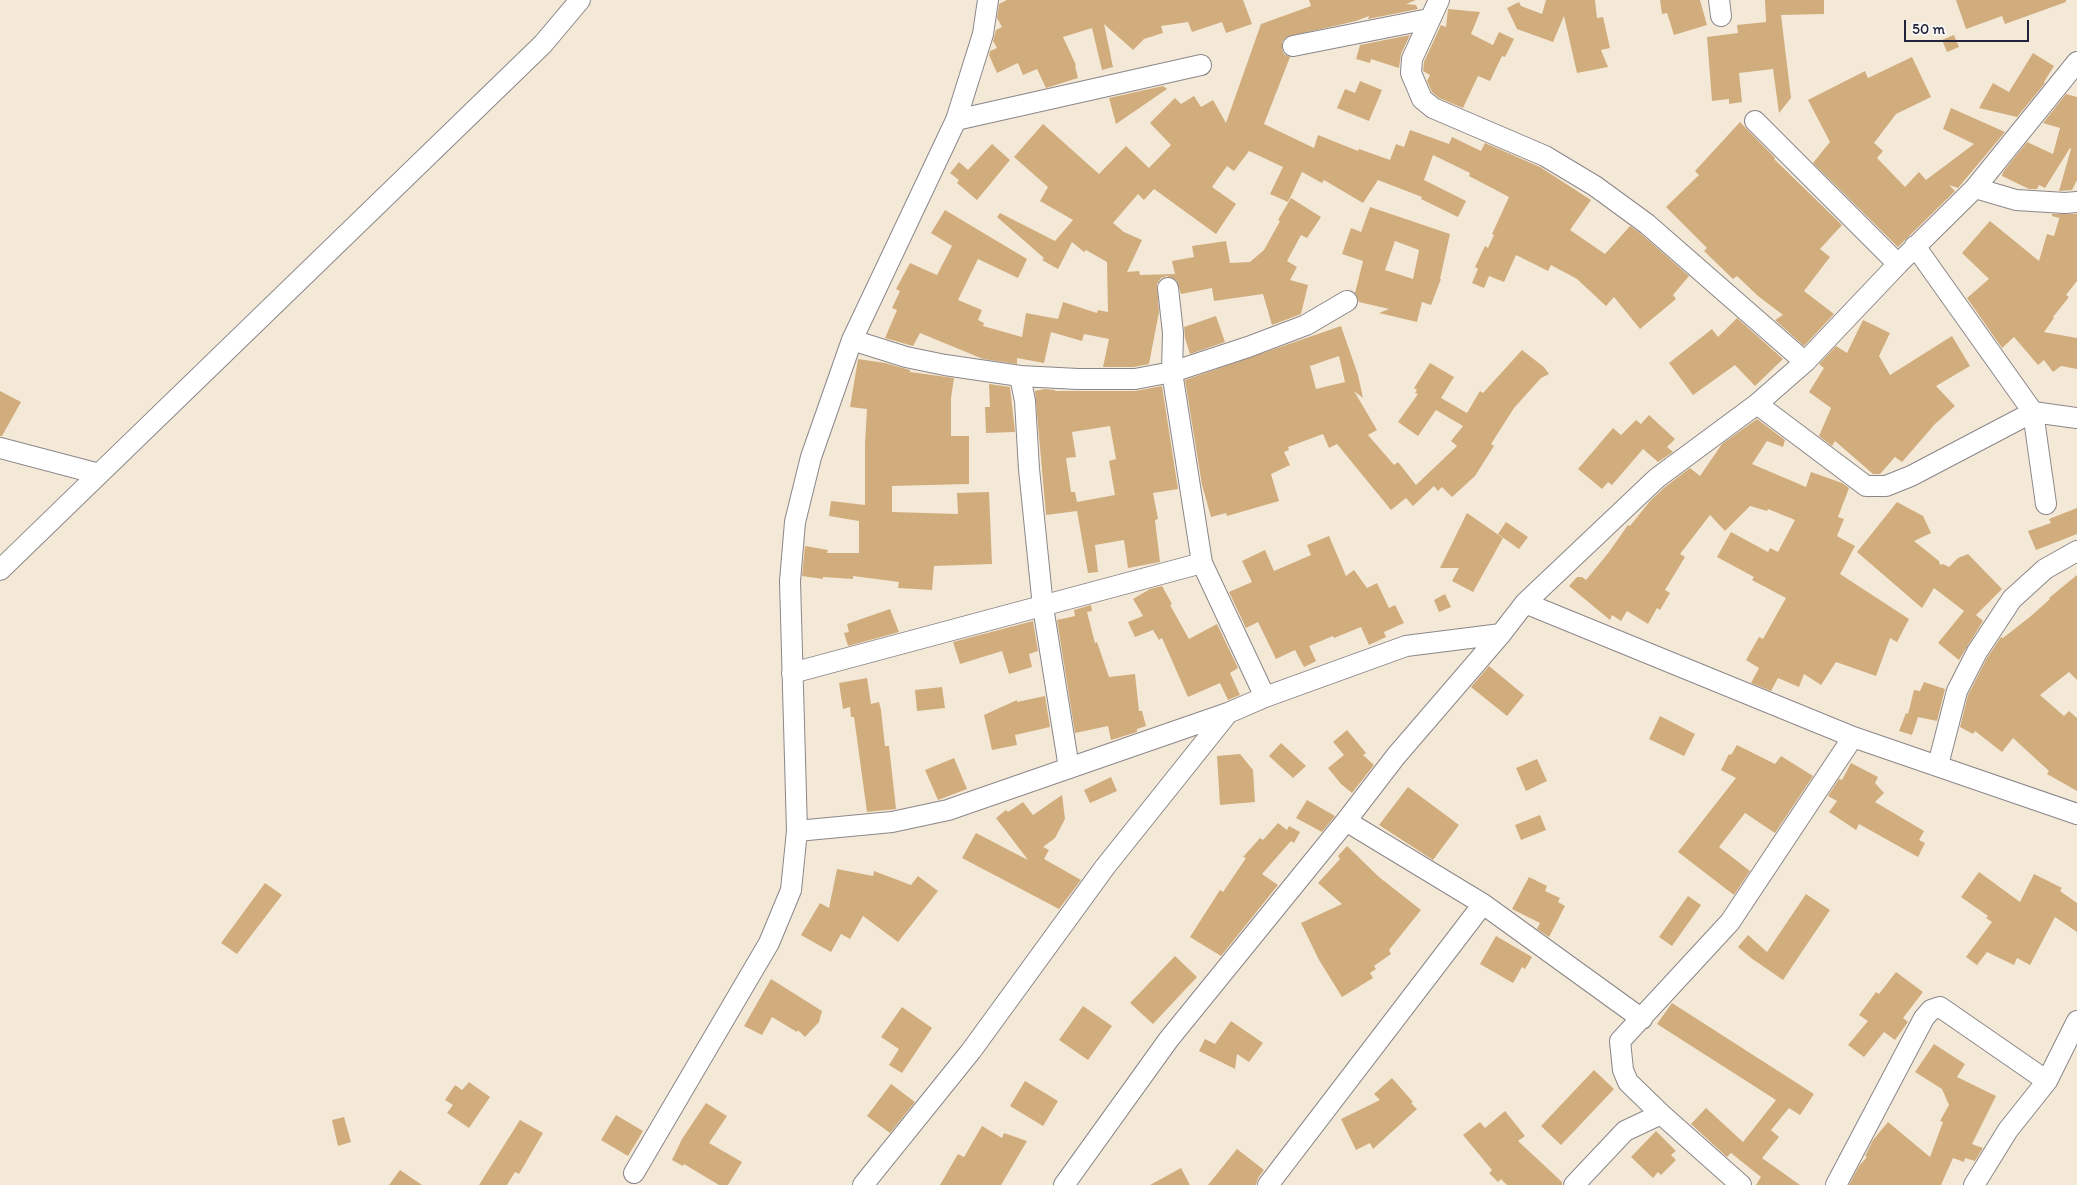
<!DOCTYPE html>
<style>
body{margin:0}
#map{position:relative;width:2077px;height:1185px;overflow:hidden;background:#f4e9d7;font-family:Itim,sans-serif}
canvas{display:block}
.scale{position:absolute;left:1904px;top:20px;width:125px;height:22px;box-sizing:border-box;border:2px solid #22223b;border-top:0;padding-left:6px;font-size:15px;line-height:18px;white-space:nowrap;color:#22223b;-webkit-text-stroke:4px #f6f6f2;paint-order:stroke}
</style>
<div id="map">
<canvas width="2077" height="1185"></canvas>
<div class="scale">50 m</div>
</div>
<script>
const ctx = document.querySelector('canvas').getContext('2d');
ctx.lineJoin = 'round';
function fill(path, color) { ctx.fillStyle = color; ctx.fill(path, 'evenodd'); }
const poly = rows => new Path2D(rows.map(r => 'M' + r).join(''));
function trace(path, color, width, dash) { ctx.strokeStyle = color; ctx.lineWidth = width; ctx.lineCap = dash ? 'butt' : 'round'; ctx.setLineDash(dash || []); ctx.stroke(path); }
const building = poly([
 [1007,0,1243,0,1252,24,1226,33,1222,22,1192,32,1188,22,1161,26,1163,33,1144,39,1133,50,1104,24,1113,67,1102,70,1092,28,1063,37,1076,65,1075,66,1078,78,1046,88,1037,69,1023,75,1018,63,997,73,989,55,990,51,997,48,993,41,996,30,1002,27,997,18,999,4],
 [1309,0,1416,0,1406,4,1416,5,1418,9,1368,19,1369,16,1356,21,1286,37,1282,42,1282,49,1284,54,1290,57,1264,124,1314,148,1318,135,1358,151,1359,149,1390,160,1396,144,1404,147,1410,130,1449,144,1452,137,1481,151,1485,143,1540,167,1591,200,1570,230,1605,254,1630,226,1640,233,1689,276,1673,295,1676,299,1640,329,1614,297,1606,306,1577,279,1551,265,1548,271,1516,255,1504,282,1489,276,1484,288,1472,283,1478,269,1475,267,1485,246,1488,248,1494,235,1492,234,1509,197,1469,176,1470,173,1433,155,1424,180,1466,201,1458,217,1421,199,1422,197,1378,180,1363,203,1324,180,1322,183,1302,172,1288,202,1270,194,1283,167,1249,151,1234,171,1227,166,1212,187,1236,204,1216,234,1154,189,1144,200,1138,194,1113,223,1124,232,1142,240,1127,272,1139,271,1140,275,1175,274,1172,261,1194,257,1192,246,1226,241,1230,263,1250,262,1264,250,1280,221,1278,220,1291,198,1321,217,1307,238,1301,235,1287,261,1297,267,1290,280,1308,285,1301,314,1272,325,1263,294,1214,301,1212,288,1181,294,1177,281,1167,276,1161,278,1157,284,1159,312,1149,364,1134,367,1103,367,1109,339,1084,334,1082,341,1051,332,1044,363,1017,358,1017,364,983,359,920,333,913,346,885,338,897,310,892,308,900,291,896,289,910,263,937,275,952,246,931,233,945,210,1027,259,1018,278,978,259,958,300,982,310,978,320,984,323,983,326,1022,337,1026,313,1058,319,1063,302,1097,313,1098,310,1108,312,1107,262,1086,250,1084,252,1072,242,1058,269,1042,260,1044,258,997,217,1000,213,1055,241,1073,220,1040,201,1048,187,1014,157,1043,124,1099,174,1126,146,1149,168,1171,145,1150,123,1175,98,1181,104,1194,96,1201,107,1213,100,1226,123,1261,24,1311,6],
 [1546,0,1595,0,1597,18,1603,17,1610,48,1601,50,1608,67,1577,73,1564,16,1553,42,1517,29,1507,8,1519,2,1521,6,1542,14],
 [1660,0,1700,0,1707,25,1674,35,1667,13,1662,14],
 [1765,0,1824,0,1824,14,1781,15,1791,98,1779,113,1773,69,1739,73,1742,102,1729,104,1729,99,1712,101,1707,37,1738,33,1737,25,1766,22],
 [1956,0,2066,0,2066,2,2005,24,2002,16,1966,29],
 [1448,9,1480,12,1471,34,1493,45,1499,32,1514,39,1505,57,1502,56,1490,81,1478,76,1463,108,1439,98,1432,92,1427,81,1430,75,1423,71,1424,62,1441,25,1446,27],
 [1410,35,1401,54,1399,68,1371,59,1370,63,1356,59,1360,45],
 [1954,35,1959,47,1947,52,1942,40],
 [2033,53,2054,66,2044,82,2045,83,2017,117,1979,108,1993,83,2009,92],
 [1912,57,1931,97,1896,114,1874,143,1883,151,1877,158,1905,187,1919,172,1926,180,1974,144,1943,129,1951,108,2005,132,1958,188,1949,185,1955,191,1898,247,1813,163,1830,142,1808,100,1865,71,1868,78],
 [1360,81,1382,90,1369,121,1337,108,1345,89,1355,93],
 [1163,86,1167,89,1116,124,1109,98],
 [2066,94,2077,97,2077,180,2072,190,2059,191,2071,149,2070,148,2045,188,2039,185,2037,189,2029,189,2002,176,2003,172,2027,142,2053,154,2060,128,2043,123],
 [1740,122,1775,158,1774,159,1842,225,1820,249,1830,257,1804,291,1834,314,1804,346,1775,320,1783,315,1758,296,1737,276,1733,279,1704,251,1707,248,1666,207,1699,175,1695,171],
 [992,144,1010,160,977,200,957,183,959,180,950,173,959,162,968,170],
 [1370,207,1450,234,1440,279,1441,279,1431,305,1422,302,1417,322,1379,313,1389,309,1359,302,1355,293,1363,261,1342,254,1351,228,1361,232],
 [1395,241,1419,250,1413,279,1385,270],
 [2052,214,2077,214,2077,281,2066,295,2069,297,2053,317,2054,318,2044,332,2077,338,2077,369,2061,366,2053,372,2044,360,2038,365,2014,337,2002,348,1967,298,1989,279,1962,253,1990,221,2039,261,2047,234,2054,236,2060,216,2059,218,2052,216],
 [1216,316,1225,342,1190,354,1185,338,1184,327],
 [1737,318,1783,359,1755,386,1735,365,1693,395,1669,363,1712,329,1718,337],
 [1863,320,1890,333,1879,356,1890,375,1952,336,1970,366,1936,386,1955,406,1935,424,1902,462,1895,457,1880,474,1873,474,1835,441,1832,446,1819,436,1831,408,1809,392,1824,368,1819,364,1836,346,1847,353],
 [1341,326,1358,375,1363,398,1354,391,1377,430,1368,435,1394,465,1398,462,1416,485,1457,446,1451,441,1463,426,1436,410,1418,436,1398,422,1418,394,1415,393,1417,390,1414,388,1430,363,1454,377,1441,398,1467,413,1480,391,1483,393,1522,350,1544,367,1549,374,1541,378,1514,408,1491,444,1494,446,1475,476,1452,497,1442,487,1438,491,1434,486,1413,506,1406,498,1391,510,1337,444,1329,448,1323,434,1288,447,1289,450,1284,452,1290,465,1271,474,1279,501,1227,516,1226,513,1211,517,1202,485,1185,380],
 [1339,356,1345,382,1316,389,1310,366],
 [858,359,885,363,910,370,910,372,954,378,951,398,951,436,969,436,969,484,892,486,892,512,958,514,957,493,989,492,992,564,934,566,932,590,898,588,899,582,853,576,853,579,823,577,823,579,802,576,805,546,828,550,827,553,859,553,859,521,829,516,831,501,865,505,865,444,867,409,850,407],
 [989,384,1010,387,1015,432,986,433,985,407,990,407],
 [1162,386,1178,489,1153,493,1158,519,1155,520,1160,562,1128,568,1124,540,1095,545,1098,572,1088,573,1077,511,1046,515,1035,391,1044,389,1055,390,1055,391,1135,391],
 [1110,426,1116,459,1109,461,1115,495,1077,502,1075,492,1071,492,1066,458,1076,457,1072,432],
 [0,391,21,402,2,436,0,436],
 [1649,415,1675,439,1667,447,1673,452,1658,462,1643,449,1612,485,1608,482,1602,489,1578,469,1613,428,1621,435,1636,420,1641,424],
 [1757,419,1785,440,1783,447,1767,441,1752,464,1806,487,1811,472,1842,483,1849,488,1838,517,1844,519,1837,536,1855,546,1840,574,1909,619,1897,642,1890,638,1876,676,1836,662,1821,685,1804,674,1799,687,1778,678,1771,691,1751,683,1759,668,1746,660,1759,637,1763,639,1786,598,1752,580,1754,577,1717,557,1731,532,1768,552,1770,548,1778,552,1795,520,1768,509,1767,511,1750,506,1725,531,1710,515,1680,554,1685,557,1665,590,1670,593,1660,610,1657,608,1648,624,1627,611,1621,621,1612,615,1610,620,1569,586,1577,577,1582,577,1586,580,1609,552,1628,525,1630,526,1650,501,1665,487,1690,468,1700,476,1722,444],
 [1897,502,1923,516,1931,533,1914,541,1939,561,1940,565,1943,564,1949,567,1958,558,1968,554,2002,589,1976,615,1983,621,1959,660,1938,643,1964,611,1934,588,1922,608,1857,552],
 [2077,508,2077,534,2036,550,2028,531,2051,523,2049,519],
 [1467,513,1503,538,1473,592,1452,581,1459,568,1440,568],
 [1506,522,1528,537,1519,549,1498,534],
 [1329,536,1346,576,1354,570,1367,588,1377,583,1389,608,1395,605,1404,623,1384,632,1386,637,1369,645,1361,627,1334,638,1333,636,1309,646,1316,661,1304,667,1295,650,1276,659,1258,622,1246,628,1229,592,1252,582,1242,561,1265,550,1274,571,1311,555,1307,545],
 [2077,575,2077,680,2069,672,2040,695,2064,716,2069,711,2077,718,2077,791,2047,774,2049,771,2013,738,2002,752,1975,731,1973,734,1960,727,1968,695,1987,658,2001,637,2003,638,2031,616,2050,599,2049,598],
 [1162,586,1172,604,1170,605,1189,639,1217,624,1238,668,1230,673,1240,695,1228,700,1220,683,1188,697,1162,638,1159,640,1153,630,1135,637,1128,622,1143,616,1133,599,1150,589],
 [1445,594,1451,607,1439,612,1434,600],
 [1091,605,1092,611,1087,612,1095,643,1097,642,1109,677,1135,674,1139,711,1142,711,1146,726,1137,729,1137,732,1111,740,1108,726,1075,733,1057,620,1075,616,1074,610],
 [890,609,899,632,848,646,844,633,849,632,847,624],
 [1033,621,1038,651,1029,654,1032,667,1009,674,1002,651,960,664,953,642],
 [1489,666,1524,695,1507,716,1471,687],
 [867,678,871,704,879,702,881,710,885,746,889,746,896,809,867,812,854,717,851,717,850,707,843,709,839,683],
 [1924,682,1945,689,1937,721,1918,717,1912,735,1899,731,1906,713,1908,714,1914,690,1920,691],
 [942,687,945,708,917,711,915,690],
 [1045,696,1050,727,1015,735,1017,745,992,750,984,715,1017,700,1017,702],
 [1660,716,1695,734,1684,756,1649,739],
 [1347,730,1366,753,1363,755,1374,765,1352,793,1341,784,1328,768,1344,755,1333,742],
 [1281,743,1306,766,1293,778,1269,756],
 [1737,745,1775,764,1781,756,1813,776,1775,833,1745,813,1719,847,1750,871,1734,895,1678,852,1736,778,1721,770,1729,754,1731,755],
 [1240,754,1253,770,1255,802,1220,805,1217,756],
 [954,758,967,789,938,800,925,770],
 [1537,759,1547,781,1526,791,1516,768],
 [1851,763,1878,777,1875,783,1884,793,1875,802,1924,831,1919,840,1925,843,1918,857,1859,824,1856,830,1829,812,1837,801,1828,796,1839,779,1842,780],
 [1111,777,1117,791,1090,803,1084,790],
 [1408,787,1459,825,1433,860,1379,825],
 [1062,795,1065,819,1055,838,1043,847,1049,850,1044,859,1081,880,1059,909,962,858,976,833,1028,860,996,818,1006,810,1008,812,1023,802,1033,815],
 [1307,800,1335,816,1322,832,1296,818],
 [1540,815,1546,830,1521,840,1515,825],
 [1278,823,1287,830,1289,826,1300,832,1294,843,1291,841,1262,874,1278,885,1221,956,1190,937,1220,890,1223,892,1246,858,1243,857,1260,838,1263,840],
 [1347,846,1379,877,1421,910,1389,950,1391,954,1374,966,1376,969,1370,973,1373,978,1342,997,1319,960,1301,923,1342,904,1318,883,1340,859,1338,856],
 [837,869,873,876,874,871,911,885,918,876,938,891,898,942,863,916,850,939,841,934,831,952,801,935,820,903,829,908],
 [1979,872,2020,902,2034,874,2062,888,2060,891,2077,903,2077,932,2055,917,2030,965,2017,958,2014,965,1987,952,1977,965,1966,957,1992,922,1986,918,1988,916,1961,897],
 [1529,877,1547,886,1545,891,1560,898,1558,902,1565,906,1549,937,1537,929,1540,923,1512,909],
 [265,883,282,895,237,954,221,943],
 [1806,894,1830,910,1783,980,1751,958,1738,947,1748,935,1767,952],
 [1688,896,1701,905,1672,946,1659,937],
 [1496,936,1532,957,1525,969,1522,967,1513,983,1480,964],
 [1175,956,1197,977,1153,1024,1130,1003],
 [1896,972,1923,992,1903,1018,1908,1022,1895,1040,1884,1032,1864,1057,1848,1045,1868,1021,1859,1015,1876,992,1879,994],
 [771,979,822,1011,819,1022,805,1037,798,1030,797,1032,772,1017,762,1035,744,1026],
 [1672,1003,1814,1094,1800,1115,1789,1108,1771,1130,1779,1137,1762,1158,1800,1185,1756,1185,1761,1177,1731,1153,1727,1157,1691,1124,1706,1108,1743,1142,1776,1100,1657,1024],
 [1083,1006,1112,1026,1088,1060,1059,1040],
 [902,1007,932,1028,902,1073,889,1065,899,1049,881,1037],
 [1231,1021,1263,1043,1249,1062,1237,1054,1235,1069,1199,1051,1205,1039,1215,1044],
 [1934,1044,1965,1064,1957,1077,1996,1096,1972,1144,1983,1148,1975,1161,1965,1158,1964,1162,1953,1158,1941,1185,1849,1185,1859,1166,1867,1157,1865,1156,1873,1140,1888,1122,1930,1157,1943,1122,1940,1121,1949,1105,1942,1089,1915,1072],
 [1594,1070,1614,1089,1561,1145,1541,1126],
 [1392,1078,1413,1102,1411,1103,1417,1109,1373,1149,1370,1143,1356,1150,1341,1119,1380,1100,1374,1094],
 [1025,1081,1058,1101,1043,1126,1010,1106],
 [469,1082,490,1097,469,1128,447,1113,453,1105,445,1100,455,1085,462,1090],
 [891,1084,915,1102,890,1133,867,1116],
 [706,1103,727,1116,709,1143,742,1162,728,1185,719,1185,684,1164,683,1166,672,1160,682,1139],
 [1505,1111,1525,1136,1518,1141,1562,1182,1562,1185,1507,1185,1501,1179,1498,1182,1489,1173,1492,1170,1463,1135,1480,1122,1485,1128],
 [616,1115,643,1131,628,1156,601,1140],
 [344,1117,351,1142,338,1146,332,1120],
 [520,1120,543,1133,519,1174,515,1172,507,1185,479,1185],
 [982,1126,1002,1138,1004,1133,1027,1141,1001,1185,940,1185,958,1154,964,1157],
 [1656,1131,1676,1151,1671,1155,1676,1160,1661,1175,1658,1172,1653,1178,1631,1157],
 [1237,1149,1264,1170,1258,1178,1256,1185,1208,1185],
 [1181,1168,1190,1185,1150,1185],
 [400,1170,422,1185,389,1185]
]);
const street = poly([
 [1439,0,1412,59,1411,73,1422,99,1433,108,1545,156,1595,186,1647,224,1805,362,1898,264,1975,188,2077,62],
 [1719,0,1721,16],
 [1293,46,1429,19],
 [956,120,1201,65],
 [1755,121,1898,264],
 [1975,188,2016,200,2065,203,2077,202],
 [1168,288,1173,333,1172,372,1248,347,1306,325,1347,301],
 [852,340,906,357,945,365,1020,376],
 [1757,404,1866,486,1886,486,1911,476,2033,412,1915,246],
 [0,448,99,474],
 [2046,504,2033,412,2077,418],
 [0,570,543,44,580,0],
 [1525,603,1853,737],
 [792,673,1202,563],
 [1938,765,1957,691,1977,652,2012,599,2045,569,2077,551],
 [1069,768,1043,607,1029,469,1025,401,1020,376,1078,379,1135,379,1172,372,1202,563,1265,697],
 [1346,821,1483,904,1642,1019],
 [797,831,892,822,948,810,1228,713,1265,697,1406,646,1501,634],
 [634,1173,769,943,791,890,797,831,790,581,795,522,811,457,852,340,956,120,983,34,988,0],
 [863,1185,971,1051,1105,867,1228,713],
 [1064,1185,1169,1039,1346,821,1396,756,1501,634,1525,603,1657,478,1757,404,1805,362],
 [1268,1185,1483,904],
 [1574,1185,1625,1131,1661,1114],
 [1741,1185,1661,1114,1628,1082,1623,1070,1620,1041,1730,922,1853,737,2077,814],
 [1836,1185,1924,1018,1931,1010,1940,1007,2047,1081],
 [1974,1185,2008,1130,2047,1081,2077,1021]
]);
fill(building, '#d1ad7e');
trace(street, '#8b8689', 22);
trace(street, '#fff', 20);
</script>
